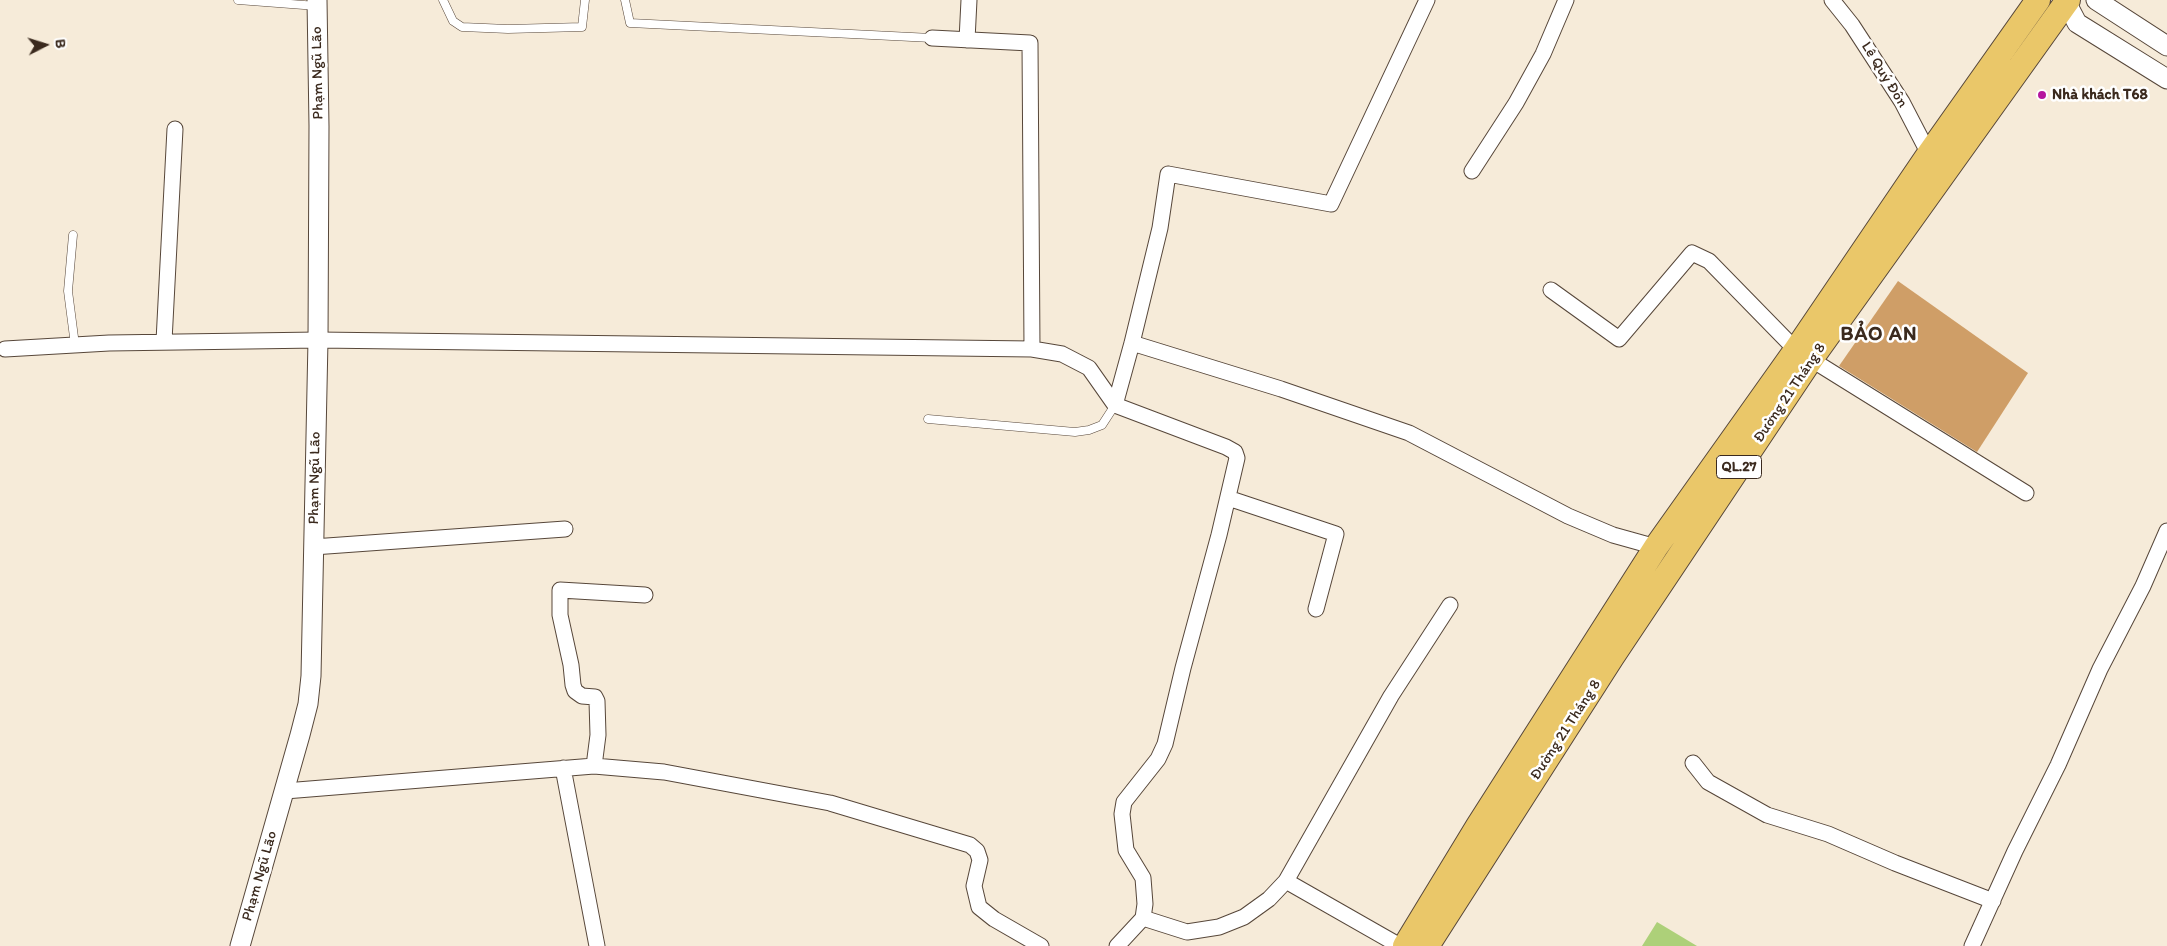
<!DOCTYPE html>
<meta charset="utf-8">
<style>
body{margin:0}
#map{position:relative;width:2167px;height:946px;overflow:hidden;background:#f6ebd9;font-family:Itim,sans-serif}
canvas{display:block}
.north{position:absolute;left:20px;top:20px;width:50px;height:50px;-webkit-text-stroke:4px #fff;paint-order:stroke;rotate:85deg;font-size:14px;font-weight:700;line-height:20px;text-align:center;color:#3b2a1e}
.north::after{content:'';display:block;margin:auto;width:18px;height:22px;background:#3b2a1e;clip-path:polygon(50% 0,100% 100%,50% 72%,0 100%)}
</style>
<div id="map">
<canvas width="2167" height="946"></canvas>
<div class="north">B</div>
</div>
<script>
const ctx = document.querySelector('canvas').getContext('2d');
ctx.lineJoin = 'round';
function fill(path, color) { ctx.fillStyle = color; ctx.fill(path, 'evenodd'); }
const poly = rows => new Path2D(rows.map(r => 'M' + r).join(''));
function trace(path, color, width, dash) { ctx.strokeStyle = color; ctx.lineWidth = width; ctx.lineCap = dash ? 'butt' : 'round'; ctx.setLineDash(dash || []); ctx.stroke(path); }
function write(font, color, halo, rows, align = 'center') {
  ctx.font = font + ' Itim,sans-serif'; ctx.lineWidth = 5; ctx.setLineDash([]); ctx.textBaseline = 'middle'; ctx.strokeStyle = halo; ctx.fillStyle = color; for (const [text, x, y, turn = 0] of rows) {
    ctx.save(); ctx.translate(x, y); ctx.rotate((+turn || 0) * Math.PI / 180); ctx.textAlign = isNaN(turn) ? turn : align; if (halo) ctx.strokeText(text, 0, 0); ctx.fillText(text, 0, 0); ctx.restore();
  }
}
const green = poly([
 [1657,922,1697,946,1642,946]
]);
const building = poly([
 [1898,281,2028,373,1977,452,1839,366]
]);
const service = poly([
 [238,0,317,6],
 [443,0,453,21,462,27,508,29,582,27,585,0],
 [625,0,630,23,932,38],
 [73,235,68,291,75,345],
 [928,419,1075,432,1089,430,1102,425,1115,405]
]);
const minor = poly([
 [1832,0,1852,25,1902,102,1929,154],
 [932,38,1030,43,1032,349],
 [967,40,969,0],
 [1472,171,1516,103,1543,54,1566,0],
 [1551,290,1619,339,1692,253,1709,261,1796,350,2026,493],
 [164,341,175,129],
 [1132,343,1281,389,1409,433,1568,516,1613,535,1656,547],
 [5,349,109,343,318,340,1032,349,1062,354,1089,368,1115,405,1226,447,1235,452,1237,458,1219,535,1183,668,1165,744,1158,759,1124,802,1122,814,1126,850,1143,878,1145,904,1143,918,1117,946],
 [1115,405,1132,343,1160,228,1168,174,1331,204,1427,0],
 [1228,498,1336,534,1316,609],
 [313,547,565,529],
 [1693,763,1708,782,1767,815,1828,834,1895,863,1993,901],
 [594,766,598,735,597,701,595,697,582,696,575,691,573,685,571,665,560,615,560,590,645,595],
 [563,768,597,946],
 [285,791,594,766,664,772,830,803,970,845,977,851,980,860,974,886,979,907,994,919,1041,946],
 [1286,881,1400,946],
 [1143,918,1187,932,1219,927,1244,917,1269,899,1286,881,1391,696,1450,605],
 [1972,946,2015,851,2058,765,2100,669,2143,586,2167,531]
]);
const tertiary = poly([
 [2065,0,2077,23,2167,79],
 [2096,0,2167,46],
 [240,946,300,735,308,704,311,676,318,340,319,126,317,0]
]);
const primary = poly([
 [1405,946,1478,826,1656,547,1796,350,1929,154,2038,0],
 [1427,946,1612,657,1811,359,2068,0]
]);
const markers = [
 [2042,95,5,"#b5179e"]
];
const shields = [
 [1739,467,45]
];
const shieldNames = [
 ["QL.27",1739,467]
];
const streetNames = [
 ["Phạm Ngũ Lão",318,73,-91],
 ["Lê Quý Đôn",1884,75,58],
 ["Đường 21 Tháng 8",1790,393,-56],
 ["Phạm Ngũ Lão",315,478,-89],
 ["Đường 21 Tháng 8",1566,730,-57],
 ["Phạm Ngũ Lão",260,876,-74]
];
const poiNames = [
 ["Nhà khách T68",2052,95]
];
const districtNames = [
 ["BẢO AN",1879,335]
];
fill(green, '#add079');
fill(building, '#cf9e67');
trace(service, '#57473a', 9);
trace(minor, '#57473a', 17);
trace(tertiary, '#57473a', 21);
trace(primary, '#57473a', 26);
trace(service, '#fff', 8);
trace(minor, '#fff', 15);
trace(tertiary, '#fff', 19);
trace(primary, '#eac769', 24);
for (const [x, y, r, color] of markers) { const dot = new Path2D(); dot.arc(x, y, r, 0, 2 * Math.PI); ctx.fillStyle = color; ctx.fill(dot); trace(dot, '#fff', 2); }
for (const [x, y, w] of shields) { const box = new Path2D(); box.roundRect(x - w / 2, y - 11.5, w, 23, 4); ctx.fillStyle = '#fff'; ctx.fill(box); trace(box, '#3b2a1e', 1); }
write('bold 14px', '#3b2a1e', null, shieldNames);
write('15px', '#3b2a1e', '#fff', streetNames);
write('bold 15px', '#3b2a1e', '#fff', poiNames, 'left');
ctx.letterSpacing = '1px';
write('bold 20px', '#3b2a1e', '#fff', districtNames);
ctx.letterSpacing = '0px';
</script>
